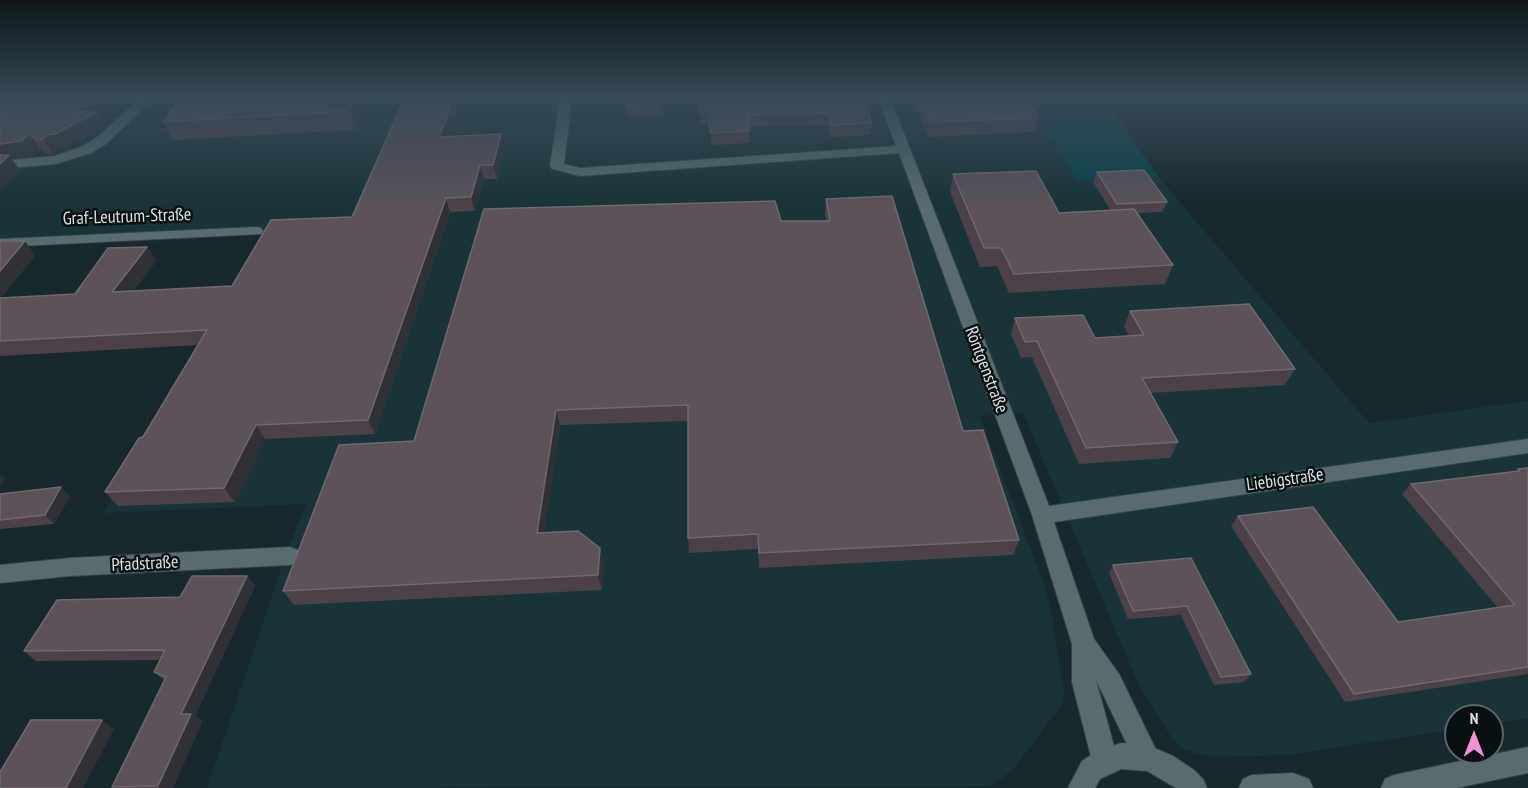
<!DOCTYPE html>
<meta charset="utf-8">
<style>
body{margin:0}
#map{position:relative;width:1528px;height:788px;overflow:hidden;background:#17292c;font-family:"PT Sans Narrow",sans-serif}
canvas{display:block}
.north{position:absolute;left:1444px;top:704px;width:60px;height:60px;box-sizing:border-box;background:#081012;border:2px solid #5b6466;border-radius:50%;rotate:0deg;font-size:16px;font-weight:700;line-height:24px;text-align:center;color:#d7e3e5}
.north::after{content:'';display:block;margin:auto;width:21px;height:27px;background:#f391d6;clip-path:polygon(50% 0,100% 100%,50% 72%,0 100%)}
</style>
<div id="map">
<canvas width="1528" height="788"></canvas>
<div class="north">N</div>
</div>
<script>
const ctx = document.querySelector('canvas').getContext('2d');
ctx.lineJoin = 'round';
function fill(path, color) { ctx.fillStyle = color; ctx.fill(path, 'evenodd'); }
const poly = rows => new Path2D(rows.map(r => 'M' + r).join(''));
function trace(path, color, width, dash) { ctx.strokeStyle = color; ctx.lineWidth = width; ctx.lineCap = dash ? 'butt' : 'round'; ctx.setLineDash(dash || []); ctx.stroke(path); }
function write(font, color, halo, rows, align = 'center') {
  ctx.font = font + ' "PT Sans Narrow",sans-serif'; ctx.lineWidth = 5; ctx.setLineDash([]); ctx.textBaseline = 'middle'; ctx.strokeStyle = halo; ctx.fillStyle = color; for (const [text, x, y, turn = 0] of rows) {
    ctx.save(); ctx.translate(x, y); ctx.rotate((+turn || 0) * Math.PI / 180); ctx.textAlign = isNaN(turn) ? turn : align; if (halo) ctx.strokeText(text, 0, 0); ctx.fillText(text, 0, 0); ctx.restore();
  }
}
const built = poly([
 [0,97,1028,97,1078,180,1159,178,1369,423,1528,401,1528,718,1492,724,1492,716,1456,716,1456,729,1290,755,1211,757,1184,750,1171,737,1138,683,1023,413,980,416,1044,584,1052,616,1064,694,1063,703,1013,770,990,786,207,788,288,548,306,504,103,513,274,232,0,243]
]);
const green = poly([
 [1025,97,1104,97,1159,178,1078,181]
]);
const minor = poly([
 [142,97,155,97,106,144,91,153,56,164,0,169,0,161,54,156,81,147,96,138,142,97],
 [560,97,572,97,564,164,580,168,896,146,878,97,890,97,1049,506,1528,439,1528,453,1054,522,1094,639,1119,674,1160,758,1156,767,1147,771,1138,767,1096,680,1118,761,1114,770,1105,774,1096,770,1092,761,1072,682,1072,644,1032,515,899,153,580,176,552,169,550,166,560,97],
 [256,227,261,228,263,231,261,234,0,247,0,239,256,227],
 [290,547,298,550,301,556,298,562,290,565,70,576,0,583,0,565,70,558,290,547]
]);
const tertiary = poly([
 [1121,743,1147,745,1173,756,1194,770,1203,779,1207,788,1176,788,1147,771,1121,769,1100,779,1095,788,1068,788,1082,761,1096,752,1121,743],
 [1528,747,1528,773,1456,788,1381,788,1385,779,1394,775,1528,747],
 [1293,773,1309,779,1313,788,1239,788,1243,779,1252,775,1293,773]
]);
const wall = poly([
 [0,97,105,97,109,104,98,114,106,126,64,148,57,149,53,154,47,154,39,148,32,156,11,158,20,170,0,191],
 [370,97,355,130,173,140,163,122],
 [662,97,661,115,627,116,626,107],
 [699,97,864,97,872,123,871,135,831,137,828,125,749,127,750,143,711,145,710,124,701,125],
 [912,97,1025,97,1038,118,1035,132,928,137,912,99],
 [460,106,448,136,504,148,497,179,484,179,475,211,450,212,375,434,265,439,235,502,118,506,105,492,143,437,198,345,0,356,0,241,35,255,1,298,75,294,147,247,156,261,133,291,232,286,352,217],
 [1097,172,1167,202,1162,212,1137,213,1173,265,1165,284,1009,293,997,266,980,267,950,192,953,174,1059,213,1111,211,1093,182],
 [826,199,963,431,1019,540,1013,555,759,568,758,549,689,553,688,538,688,421,560,425,544,533,600,548,604,563,602,590,294,605,283,591,414,441,781,221,826,221,825,214],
 [1130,311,1295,369,1285,385,1151,393,1178,442,1170,458,1079,464,1032,357,1021,358,1011,334,1015,318,1095,338,1129,336,1124,327],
 [1528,468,1528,674,1345,702,1231,526,1238,516,1398,622,1498,608,1402,494,1411,484,1516,471,1518,469],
 [0,494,70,496,54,524,0,529],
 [1191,558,1251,674,1244,682,1214,685,1181,615,1128,619,1109,573,1113,565],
 [247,576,255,586,195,716,202,722,173,788,114,788,112,787,165,681,154,672,160,660,36,661,24,651,180,597]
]);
const shadedWall = poly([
 [93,97,105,97,109,104,98,114,106,126,64,148,57,149,53,154,43,139],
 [355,97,370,97,355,130,349,111],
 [454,97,457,97,460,106,443,150,439,137],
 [661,97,662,97,661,115,660,105],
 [29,133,39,148,32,156,11,158,20,170,0,191,0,144],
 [501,134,504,148,497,179,493,165],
 [480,165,484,179,475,211,471,197],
 [446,198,450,212,375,434,368,420],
 [25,241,35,255,0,299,0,271],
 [147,247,156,261,122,307,112,292],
 [556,410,560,425,542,548,537,533],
 [256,425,265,439,235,502,224,488],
 [0,474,5,478,0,486],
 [61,487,70,496,54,524,45,515],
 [600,548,604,563,602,590,598,575],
 [247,576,255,586,195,716,202,722,173,788,161,788,158,786,181,714],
 [102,720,114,729,83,788,66,788]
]);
const building = poly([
 [0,97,93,97,75,112,97,112,55,134,47,135,43,139,37,140,29,133,22,141,0,144,0,97],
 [182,97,355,97,349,111,163,122,182,97],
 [405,97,454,97,439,137,501,134,493,165,480,165,471,197,446,198,368,420,256,425,224,488,105,492,139,438,143,437,207,330,0,341,0,298,75,294,108,248,147,247,112,292,232,286,271,220,352,217,405,97],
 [627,97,661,97,660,105,626,107,627,97],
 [699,97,864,97,872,123,831,125,829,113,748,115,749,131,710,133,709,112,700,113,699,97],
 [919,97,1025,97,1038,118,930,122,919,97],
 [0,155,9,155,0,164,0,155],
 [1144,170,1167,202,1117,204,1097,172,1144,170],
 [1036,171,1059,213,1134,209,1173,265,1014,274,1001,248,984,248,953,174,1036,171],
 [892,196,963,431,983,430,1019,540,759,553,758,534,688,538,688,405,556,410,537,533,578,531,600,548,598,575,283,591,339,445,414,441,484,209,775,201,781,221,830,221,826,199,892,196],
 [0,241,25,241,0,271,0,241],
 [1249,304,1295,369,1142,378,1178,442,1086,448,1037,341,1025,342,1015,318,1083,315,1095,338,1144,335,1130,311,1249,304],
 [1528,468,1528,667,1354,694,1238,516,1313,507,1398,622,1515,605,1411,484,1519,471,1518,469,1528,468],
 [61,487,45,515,0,520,0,494,61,487],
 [1191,558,1251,674,1221,677,1187,606,1133,611,1113,565,1191,558],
 [192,576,247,576,181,714,191,714,158,786,112,787,166,677,154,672,165,650,24,651,57,600,180,597,192,576],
 [31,720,102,720,66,788,0,788,0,772,31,720]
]);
const streetNames = [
 ["Graf-Leutrum-Straße",127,217,-2],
 ["Röntgenstraße",986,370,69],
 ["Liebigstraße",1285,480,-8],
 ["Pfadstraße",145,564,-3]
];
fill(built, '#183438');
fill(green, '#07424a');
trace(minor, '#354447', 2);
trace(tertiary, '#354447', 2);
fill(minor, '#586c70');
fill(tertiary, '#586c70');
fill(wall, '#4c4049');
fill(shadedWall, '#313036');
fill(building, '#5b525a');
trace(building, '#6f686f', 1.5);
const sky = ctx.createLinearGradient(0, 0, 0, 207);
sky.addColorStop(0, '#0d1718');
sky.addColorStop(0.47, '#364956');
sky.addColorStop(1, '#36495600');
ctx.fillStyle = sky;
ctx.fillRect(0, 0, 1528, 207);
write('18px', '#d7e3e5', '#081012', streetNames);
</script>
